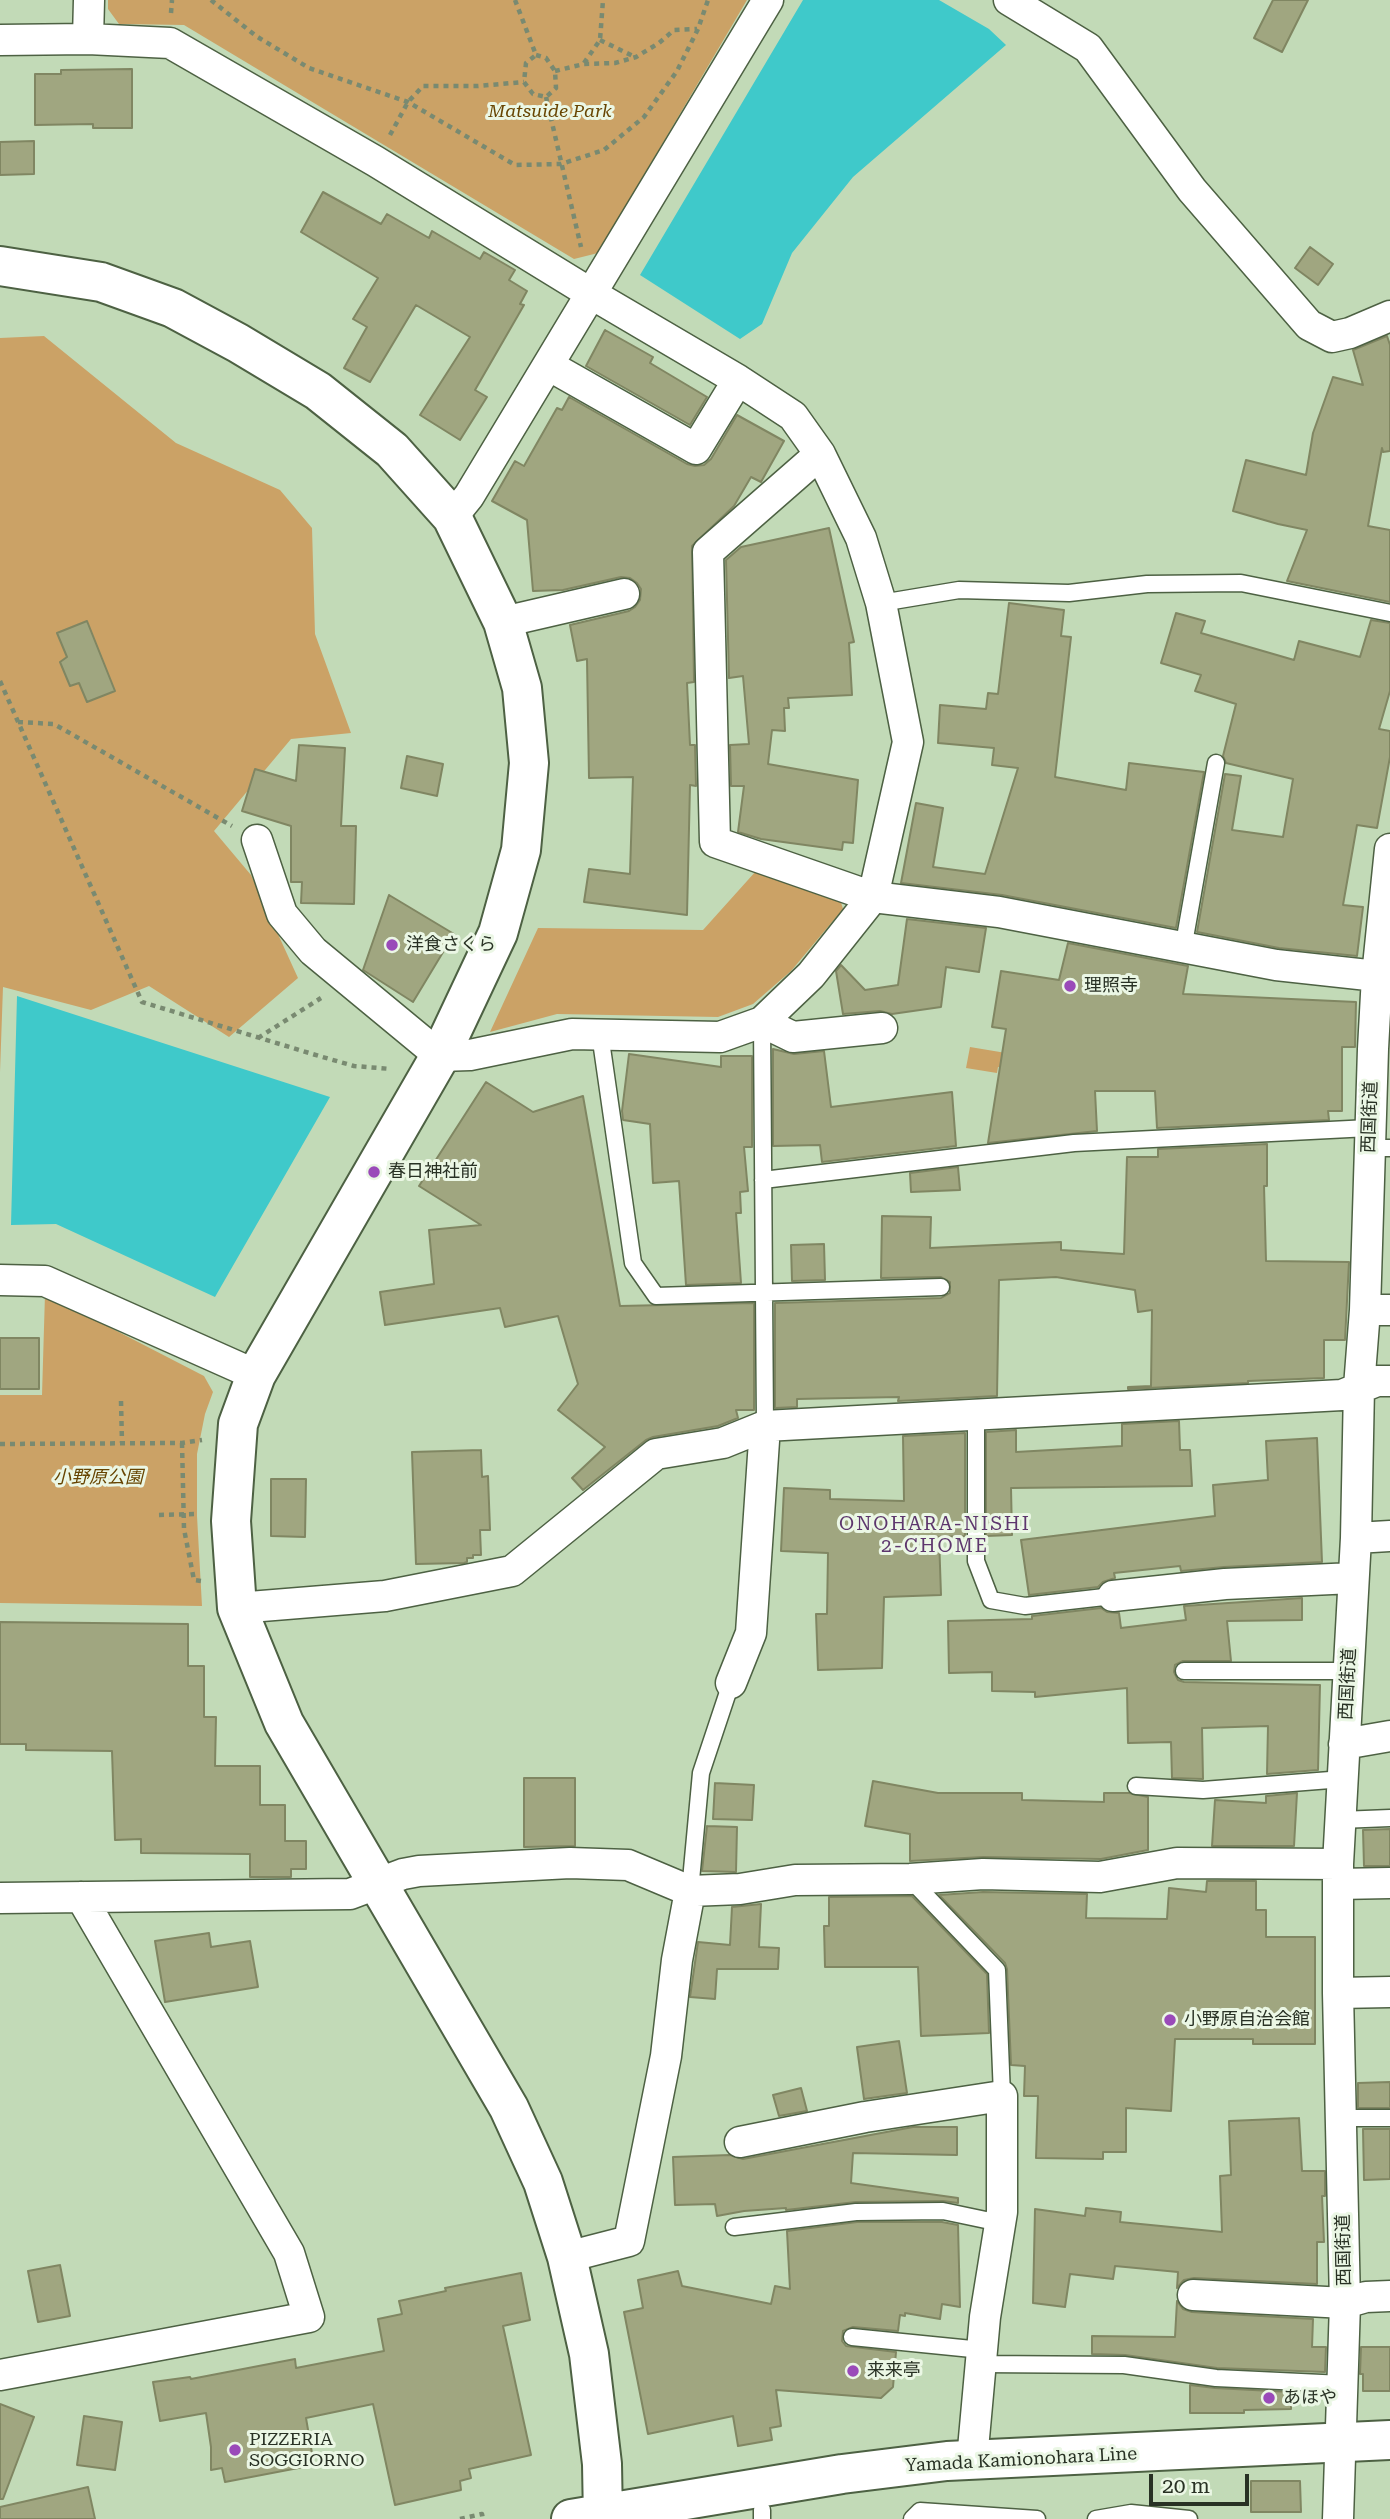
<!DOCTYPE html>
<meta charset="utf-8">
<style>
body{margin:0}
#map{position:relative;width:1390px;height:2519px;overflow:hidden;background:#c2dab7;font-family:"Roboto Serif",serif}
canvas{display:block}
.scale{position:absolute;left:1149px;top:2474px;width:100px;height:32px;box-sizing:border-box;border:4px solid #283124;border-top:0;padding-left:9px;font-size:21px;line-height:24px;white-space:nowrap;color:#283124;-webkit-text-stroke:5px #ebf7e5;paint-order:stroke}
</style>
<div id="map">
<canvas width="1390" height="2519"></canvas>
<div class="scale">20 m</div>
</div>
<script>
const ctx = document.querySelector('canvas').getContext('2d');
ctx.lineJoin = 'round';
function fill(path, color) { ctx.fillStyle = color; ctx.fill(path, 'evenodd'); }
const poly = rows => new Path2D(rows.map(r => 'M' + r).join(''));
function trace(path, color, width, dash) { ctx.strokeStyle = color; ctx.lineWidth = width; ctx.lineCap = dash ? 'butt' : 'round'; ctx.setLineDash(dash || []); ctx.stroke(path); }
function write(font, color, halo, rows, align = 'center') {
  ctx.font = font + ' "Roboto Serif","Noto Sans JP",serif'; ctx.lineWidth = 6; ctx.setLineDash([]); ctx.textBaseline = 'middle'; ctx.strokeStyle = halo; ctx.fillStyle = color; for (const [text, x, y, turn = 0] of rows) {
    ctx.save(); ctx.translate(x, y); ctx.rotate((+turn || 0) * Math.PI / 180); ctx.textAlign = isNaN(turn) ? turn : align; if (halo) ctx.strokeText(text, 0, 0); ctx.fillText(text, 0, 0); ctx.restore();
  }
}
const green = poly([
 [108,0,747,0,598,253,574,259,184,25,119,24,108,9],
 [44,336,176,443,280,490,312,528,315,634,351,733,291,739,214,831,251,875,298,978,229,1037,149,986,91,1010,3,987,0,1072,0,338],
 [756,871,839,896,843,909,791,971,753,1004,718,1017,557,1014,490,1032,538,928,703,930],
 [970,1047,1030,1057,1028,1072,998,1067,997,1073,966,1068],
 [45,1294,204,1376,213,1392,205,1414,197,1454,197,1516,202,1606,0,1603,0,1395,42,1395]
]);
const water = poly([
 [803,0,939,0,989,29,1006,45,853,177,792,253,762,324,740,339,640,275],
 [17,996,330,1097,215,1297,56,1224,11,1225]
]);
const building = poly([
 [1273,0,1308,0,1282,52,1254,38,1273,0],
 [132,69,132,128,93,128,93,124,35,125,35,74,61,74,61,70,132,69],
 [34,141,34,174,0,175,0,142,34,141],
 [323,192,381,224,387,214,429,238,432,231,480,259,484,252,515,270,509,280,527,291,520,304,524,305,475,390,487,397,460,440,420,415,470,337,416,305,370,382,344,368,367,327,353,319,378,278,301,232,323,192],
 [1310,247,1333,264,1318,285,1295,268,1310,247],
 [605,330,653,357,650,363,707,397,690,425,586,366,605,330],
 [1387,336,1390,345,1390,451,1383,452,1382,448,1368,526,1390,530,1390,602,1287,581,1307,530,1278,524,1233,511,1246,460,1306,475,1313,433,1333,377,1363,385,1353,350,1387,336],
 [569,397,687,464,695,466,704,465,711,459,737,415,784,441,761,482,751,477,734,506,692,546,694,682,687,683,690,745,695,745,696,786,690,785,687,915,584,902,589,869,630,874,633,777,589,778,587,659,577,661,570,625,629,611,635,607,640,600,641,589,637,583,630,578,621,577,563,590,533,591,527,520,492,501,515,461,524,466,557,408,562,410,569,397],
 [829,528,854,642,849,643,852,695,788,698,789,708,784,708,785,731,772,730,768,764,858,780,853,843,843,842,842,850,761,839,738,832,744,786,731,786,730,745,749,744,743,676,729,678,726,560,741,547,829,528],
 [1009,603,1064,610,1061,636,1071,637,1055,777,1126,790,1129,763,1204,772,1176,928,1002,895,901,883,916,803,943,808,933,867,985,874,1018,768,992,765,994,748,938,743,940,705,986,709,988,693,998,694,1009,603],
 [1176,613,1205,621,1201,633,1294,660,1299,641,1360,657,1371,620,1390,623,1390,691,1379,729,1390,731,1390,757,1377,828,1357,825,1343,905,1363,907,1357,956,1279,948,1197,932,1225,774,1241,776,1232,830,1283,837,1293,779,1226,763,1223,756,1236,704,1195,691,1201,675,1161,663,1176,613],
 [87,621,115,691,87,702,79,683,70,686,60,662,67,657,57,633,87,621],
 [299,745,345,748,341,826,356,826,354,904,301,903,302,882,291,882,291,826,242,811,255,769,296,781,299,745],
 [407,756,443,764,437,796,401,788,407,756],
 [389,895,454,934,413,1002,363,970,389,895],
 [907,919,986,928,979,972,946,967,941,1007,892,1014,880,1011,843,1014,836,971,841,965,865,990,898,985,907,919],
 [1068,943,1188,966,1183,994,1356,1002,1355,1047,1342,1047,1342,1111,1328,1111,1329,1120,1157,1128,1155,1091,1095,1091,1097,1131,988,1143,1006,1029,992,1027,1001,971,1059,980,1068,943],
 [773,1049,794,1054,824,1051,831,1107,952,1092,956,1146,822,1162,820,1145,773,1146,773,1049],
 [629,1054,721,1067,721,1056,752,1056,752,1147,744,1147,748,1191,740,1192,741,1213,736,1213,741,1283,686,1285,679,1181,653,1183,650,1124,623,1120,622,1111,629,1054],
 [486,1082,533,1112,583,1096,620,1306,754,1303,754,1410,736,1410,738,1418,718,1426,653,1437,646,1440,583,1490,572,1478,605,1447,558,1410,578,1384,558,1316,505,1327,500,1308,385,1325,380,1292,434,1284,429,1230,481,1225,419,1186,486,1082],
 [1267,1144,1267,1186,1264,1186,1266,1261,1349,1262,1345,1340,1324,1340,1324,1378,1248,1381,1248,1383,1128,1389,1128,1387,1151,1386,1152,1310,1138,1312,1135,1290,1056,1277,999,1280,997,1396,898,1401,899,1397,797,1399,797,1407,775,1408,775,1303,941,1298,950,1293,950,1282,941,1277,881,1278,882,1216,931,1217,930,1248,1061,1242,1061,1250,1124,1254,1127,1157,1158,1157,1158,1149,1267,1144],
 [958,1167,960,1190,911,1192,910,1173,958,1167],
 [824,1244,825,1280,792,1281,791,1245,824,1244],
 [0,1338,39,1338,39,1389,0,1389,0,1338],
 [1179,1421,1180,1450,1190,1450,1192,1486,1011,1488,1012,1535,986,1536,986,1432,1016,1430,1016,1452,1122,1446,1122,1424,1179,1421],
 [965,1433,965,1536,939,1537,941,1595,884,1597,882,1668,818,1670,816,1614,827,1614,828,1553,781,1551,784,1488,830,1490,830,1499,904,1501,903,1436,965,1433],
 [1317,1438,1322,1562,1224,1567,1181,1571,1180,1566,1114,1573,1115,1578,1103,1582,1098,1587,1029,1595,1021,1540,1215,1516,1213,1485,1268,1480,1266,1441,1317,1438],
 [481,1450,482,1477,488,1476,490,1530,480,1530,481,1555,473,1555,473,1558,467,1558,467,1562,464,1563,416,1564,412,1452,481,1450],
 [271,1479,306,1479,305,1537,271,1536,271,1479],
 [1302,1598,1302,1620,1227,1621,1231,1661,1183,1661,1175,1665,1174,1672,1178,1680,1184,1682,1320,1685,1318,1770,1267,1774,1268,1726,1202,1728,1203,1779,1172,1778,1171,1742,1128,1743,1127,1688,1035,1697,1035,1692,992,1691,992,1672,949,1673,948,1621,1032,1619,1032,1616,1101,1608,1107,1612,1119,1613,1121,1628,1186,1620,1184,1606,1302,1598],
 [0,1622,188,1624,188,1666,204,1666,204,1717,216,1717,215,1766,260,1766,260,1805,285,1805,285,1841,306,1841,306,1869,291,1869,291,1877,250,1877,250,1854,141,1853,141,1839,115,1840,112,1751,26,1750,26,1744,0,1744,0,1622],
 [524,1778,575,1778,575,1846,524,1847,524,1778],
 [873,1781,938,1793,1022,1793,1022,1800,1104,1802,1104,1793,1129,1793,1148,1797,1148,1850,1101,1859,983,1857,910,1861,910,1834,865,1826,873,1781],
 [715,1783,754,1785,752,1820,713,1819,715,1783],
 [1297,1793,1294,1846,1212,1846,1215,1800,1266,1803,1266,1796,1297,1793],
 [707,1826,737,1827,736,1872,702,1871,707,1826],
 [1390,1829,1390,1866,1364,1866,1363,1830,1390,1829],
 [1207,1881,1256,1881,1256,1910,1266,1910,1266,1937,1315,1937,1315,2044,1253,2044,1253,2039,1175,2039,1171,2111,1126,2108,1126,2152,1103,2152,1103,2159,1036,2158,1038,2096,1024,2096,1025,2066,1011,2065,1007,1969,1005,1963,939,1895,983,1892,1087,1894,1086,1918,1167,1919,1169,1888,1206,1892,1207,1881],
 [912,1896,987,1974,989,2033,921,2036,918,1967,825,1967,824,1926,829,1926,829,1897,912,1896],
 [761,1904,759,1947,779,1948,778,1969,717,1969,715,1999,690,1997,698,1942,730,1945,732,1907,761,1904],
 [209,1933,211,1947,250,1941,258,1987,165,2002,155,1941,209,1933],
 [899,2041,907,2093,864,2099,857,2047,899,2041],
 [1390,2082,1390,2108,1358,2108,1358,2083,1390,2082],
 [801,2088,807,2111,779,2116,773,2095,801,2088],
 [1299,2118,1302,2171,1325,2171,1325,2196,1322,2196,1324,2242,1317,2242,1317,2284,1194,2278,1184,2280,1177,2288,1178,2272,1115,2266,1113,2279,1070,2274,1065,2307,1033,2303,1035,2209,1085,2216,1086,2208,1121,2212,1120,2222,1222,2232,1220,2176,1231,2175,1229,2121,1299,2118],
 [913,2127,957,2127,957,2155,853,2153,851,2183,958,2198,958,2203,943,2201,856,2202,786,2210,786,2208,744,2211,717,2216,715,2204,675,2205,673,2157,730,2155,743,2159,913,2127],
 [1363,2129,1390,2129,1390,2179,1364,2180,1363,2129],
 [857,2222,942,2222,958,2225,960,2307,942,2304,940,2319,905,2313,905,2316,900,2315,898,2331,853,2327,843,2331,842,2341,846,2346,896,2352,893,2387,881,2398,776,2390,781,2426,770,2428,772,2440,738,2446,733,2416,648,2434,624,2312,643,2308,638,2280,678,2271,682,2286,771,2304,775,2286,790,2289,787,2231,857,2222],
 [60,2265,70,2316,38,2322,28,2271,60,2265],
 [521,2273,530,2320,503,2326,531,2455,469,2469,471,2478,460,2481,461,2490,395,2505,373,2404,306,2418,314,2465,225,2482,222,2468,211,2470,211,2447,206,2413,160,2421,153,2382,190,2377,191,2379,295,2359,296,2368,384,2351,378,2319,402,2314,399,2301,446,2291,445,2288,521,2273],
 [1177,2301,1183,2309,1192,2312,1313,2319,1312,2347,1326,2347,1325,2372,1217,2368,1125,2355,1092,2354,1092,2336,1175,2337,1177,2301],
 [1361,2347,1390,2347,1390,2391,1363,2391,1363,2374,1360,2374,1361,2347],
 [1190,2385,1215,2388,1291,2392,1291,2409,1244,2410,1244,2413,1190,2413,1190,2385],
 [0,2404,34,2417,3,2499,0,2499,0,2404],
 [84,2416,122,2422,115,2470,77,2465,84,2416],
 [1251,2481,1300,2481,1301,2512,1251,2512,1251,2481],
 [88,2487,95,2519,0,2519,0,2507,88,2487]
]);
const path = poly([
 [211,0,256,36,309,68,408,102,515,165,561,164,604,150,644,117,677,71,698,29,708,0],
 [515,0,536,55],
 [171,13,172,0],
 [600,40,635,57],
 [536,55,546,58,555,71,556,88,546,97,533,94,524,82,526,63,536,55],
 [584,63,600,40,603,0],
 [555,71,584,64,615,63,636,57,659,43,674,30,697,29],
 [546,97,581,247],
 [390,135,408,102,423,86,478,86,524,82],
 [0,681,142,1002,319,1056,354,1066,391,1069],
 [18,722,54,724,232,826],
 [258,1038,321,998],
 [121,1401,122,1443],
 [182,1443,184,1529,194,1580,201,1581],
 [0,1444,182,1443,202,1440],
 [159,1515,196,1514],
 [460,2519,482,2514,483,2519]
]);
const lane = poly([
 [881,603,959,590,1069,593,1147,584,1241,583,1390,613],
 [1183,949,1216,763],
 [762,1022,765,1426],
 [600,1034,633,1263,656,1296,941,1287],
 [1369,1148,1390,1148],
 [763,1180,1074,1143,1369,1128],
 [976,1415,976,1561,991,1600,1025,1606,1113,1596],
 [1184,1671,1348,1671],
 [1136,1786,1203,1790,1343,1779],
 [1340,1820,1390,1818],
 [910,1879,997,1970,1002,2096],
 [690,1891,701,1773,731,1683],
 [1340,2118,1390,2118],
 [734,2227,856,2212,943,2211,1000,2223],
 [852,2337,982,2350],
 [981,2364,1124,2365,1216,2378,1343,2384],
 [762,2510,762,2519],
 [912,2519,920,2511,1037,2519],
 [1096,2519,1131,2513,1189,2519]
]);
const street = poly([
 [1009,0,1088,48,1192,190,1309,325,1332,337,1350,333,1390,316],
 [88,39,89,0],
 [0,40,88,39,170,43,375,161,590,293,738,380,793,416,820,454,861,538,881,603,908,742,873,897,811,975,762,1022,720,1037,572,1034,470,1055,440,1056,313,951,282,914,257,840],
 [548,365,696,449,738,380],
 [820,454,708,552,715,842,873,897,999,912,1276,965,1377,976],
 [452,517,469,496,768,0],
 [503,622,624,594],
 [762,1022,793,1037,882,1028],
 [0,1280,45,1281,256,1375],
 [1365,1310,1390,1310],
 [1356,1538,1390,1536],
 [1113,1596,1225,1584,1353,1578],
 [237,1608,385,1596,512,1571,656,1454,723,1443,765,1426,1342,1395,1377,1381,1390,1381],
 [731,1683,751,1633,765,1426],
 [1344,1744,1390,1736],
 [1338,1884,1390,1883],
 [0,1898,350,1894,403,1874,419,1871,570,1863,628,1865,690,1891,740,1889,795,1880,910,1879,983,1874,1100,1877,1177,1863,1338,1864],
 [1338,1993,1390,1992],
 [740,2142,865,2117,1002,2096,1002,2212,985,2317,972,2460],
 [567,2257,629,2241,666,2056,677,1960,690,1891],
 [1193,2295,1345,2303,1366,2297,1390,2296],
 [0,2375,309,2317,289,2253,81,1897],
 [1338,2519,1345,2303,1338,1993,1338,1864,1356,1538,1359,1387,1365,1310,1373,1049,1377,976,1390,849]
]);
const secondary = poly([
 [0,266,101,282,173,308,238,343,318,391,392,450,452,517,503,622,522,688,529,763,521,850,498,933,440,1056,256,1375,238,1424,231,1521,237,1608,284,1723,509,2108,543,2182,567,2257,589,2354,602,2464,603,2519],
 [571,2519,842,2474,947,2461,1390,2440]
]);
const markers = [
 [392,945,7,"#9a4ab9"],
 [1070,986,7,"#9a4ab9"],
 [374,1172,7,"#9a4ab9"],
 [1170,2020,7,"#9a4ab9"],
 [853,2371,7,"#9a4ab9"],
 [1269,2398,7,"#9a4ab9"],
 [235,2450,7,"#9a4ab9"]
];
const parkNames = [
 ["Matsuide Park",550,112],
 ["小野原公園",98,1478]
];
const poiNames = [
 ["洋食さくら",406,945],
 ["理照寺",1084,986],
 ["春日神社前",388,1172],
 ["小野原自治会館",1184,2020],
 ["来来亭",867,2371],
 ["あほや",1283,2398],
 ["PIZZERIA",249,2440],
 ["SOGGIORNO",249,2461]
];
const streetNames = [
 ["西国街道",1370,1117,-88],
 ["西国街道",1348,1684,-87],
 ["西国街道",1344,2250,-91],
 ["Yamada Kamionohara Line",1021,2460,-3]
];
const neighbourhoodNames = [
 ["ONOHARA-NISHI",935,1524],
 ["2-CHOME",935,1546]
];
fill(green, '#cba266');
fill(water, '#3fc9ca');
fill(building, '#a0a680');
trace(building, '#808662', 2);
trace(lane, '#4d6143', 19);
trace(street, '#4d6143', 33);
trace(secondary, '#4d6143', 42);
trace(path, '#798a71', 4.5, [5, 5]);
trace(lane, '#fff', 16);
trace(street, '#fff', 30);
trace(secondary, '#fff', 38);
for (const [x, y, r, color] of markers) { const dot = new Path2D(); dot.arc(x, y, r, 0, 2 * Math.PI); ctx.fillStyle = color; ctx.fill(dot); trace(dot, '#ebf7e5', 2.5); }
write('italic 18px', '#674401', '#ebf7e5', parkNames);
write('18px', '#283124', '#ebf7e5', poiNames, 'left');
write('18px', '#283124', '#ebf7e5', streetNames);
ctx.letterSpacing = '2px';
write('19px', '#5d366d', '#ebf7e5', neighbourhoodNames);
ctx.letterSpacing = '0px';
</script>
